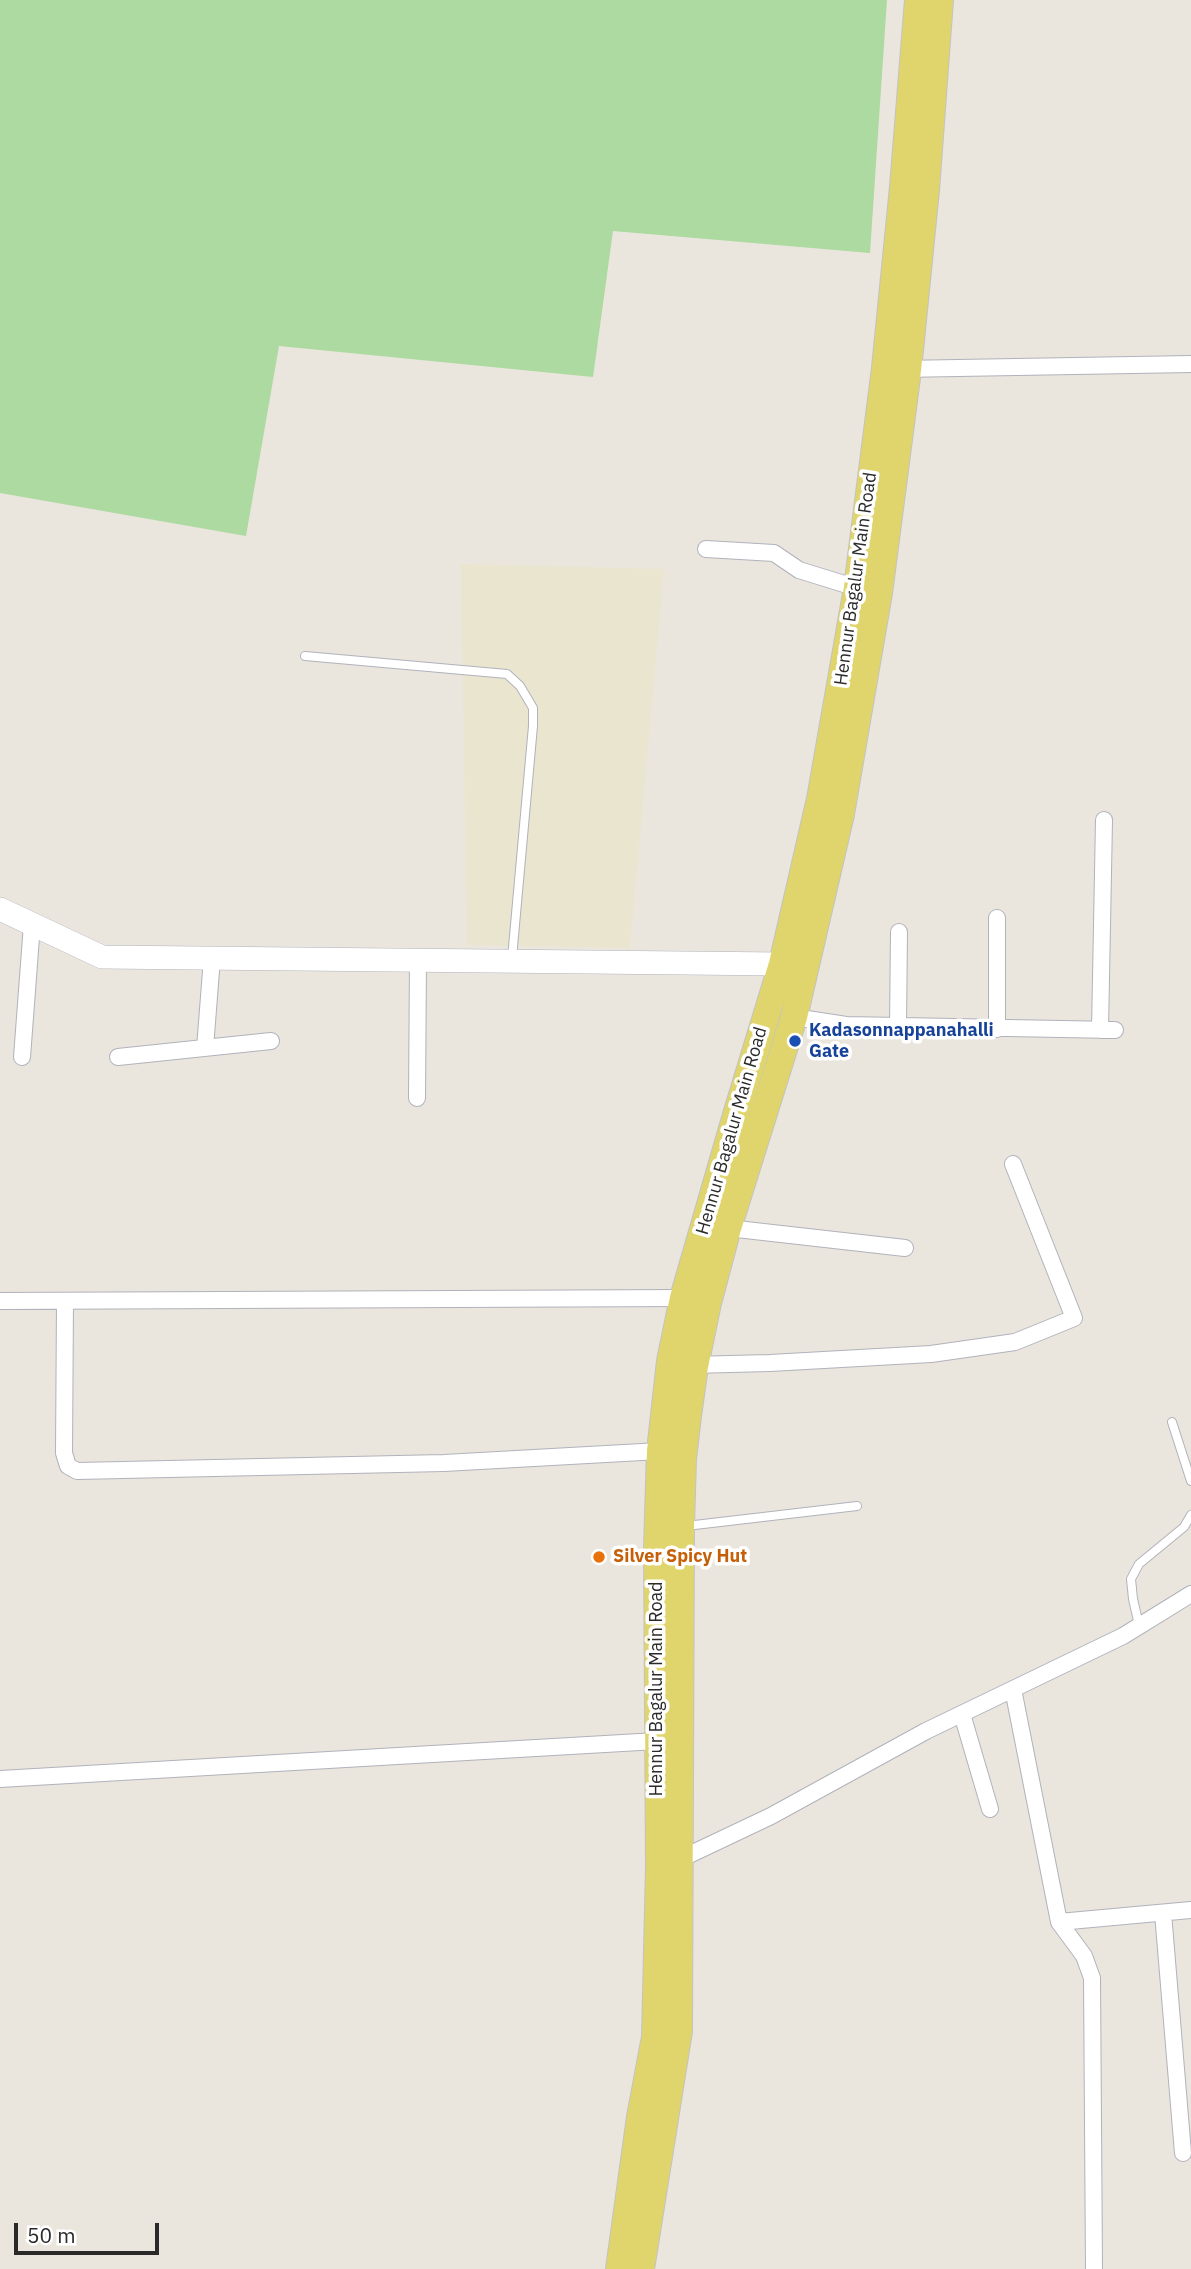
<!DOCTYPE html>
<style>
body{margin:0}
#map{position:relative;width:1191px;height:2269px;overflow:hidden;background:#eae6dd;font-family:"IBM Plex Sans",sans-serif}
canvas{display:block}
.scale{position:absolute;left:14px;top:2223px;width:145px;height:32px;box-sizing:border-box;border:4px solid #2a2a2a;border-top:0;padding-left:9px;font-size:21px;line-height:24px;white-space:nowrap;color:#2a2a2a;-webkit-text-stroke:5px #fff;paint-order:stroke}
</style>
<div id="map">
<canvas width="1191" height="2269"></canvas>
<div class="scale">50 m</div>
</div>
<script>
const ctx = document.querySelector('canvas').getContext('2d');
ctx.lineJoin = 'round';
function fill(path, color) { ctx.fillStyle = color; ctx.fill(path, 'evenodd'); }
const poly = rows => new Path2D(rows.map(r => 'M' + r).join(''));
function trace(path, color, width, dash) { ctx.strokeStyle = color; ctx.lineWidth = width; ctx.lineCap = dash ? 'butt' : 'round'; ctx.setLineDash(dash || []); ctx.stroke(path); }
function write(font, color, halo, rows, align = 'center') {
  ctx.font = font + ' "IBM Plex Sans",sans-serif'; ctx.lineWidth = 7; ctx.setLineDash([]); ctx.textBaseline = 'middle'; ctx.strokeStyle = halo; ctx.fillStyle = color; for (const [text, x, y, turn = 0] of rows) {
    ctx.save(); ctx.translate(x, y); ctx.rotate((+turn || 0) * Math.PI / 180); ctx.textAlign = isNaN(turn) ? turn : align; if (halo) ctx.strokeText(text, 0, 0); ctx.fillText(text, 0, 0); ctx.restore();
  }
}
const education = poly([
 [461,564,664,569,630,948,467,945]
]);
const green = poly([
 [0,0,887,0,870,253,613,231,593,377,279,346,246,536,0,493]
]);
const lane = poly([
 [305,656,507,674,520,686,533,708,533,726,512,958],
 [1172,1422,1191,1481],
 [686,1526,857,1506],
 [1139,1625,1133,1599,1131,1579,1139,1564,1184,1527,1191,1515]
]);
const street = poly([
 [900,369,1191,364],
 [706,549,774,553,799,570,857,588],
 [794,1017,846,1025,1115,1030],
 [898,1026,899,932],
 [997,1029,997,918],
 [1100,1030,1104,820],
 [205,1048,212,958],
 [22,1057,32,924],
 [118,1057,271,1041],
 [417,1098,418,960],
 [728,1228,905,1248],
 [0,1301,683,1298],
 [65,1301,64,1453,68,1466,77,1471,444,1463,660,1451],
 [690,1365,770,1363,931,1354,1015,1342,1074,1318,1013,1164],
 [1013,1689,1059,1922,1191,1910],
 [962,1714,990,1809],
 [0,1779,657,1741],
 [674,1862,771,1816,926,1731,1123,1636,1191,1594],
 [1163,1913,1183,2153],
 [1059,1922,1084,1956,1092,1978,1094,2269]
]);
const secondary = poly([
 [0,909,102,957,782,964,796,968]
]);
const primary = poly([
 [619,2269,640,2117,655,2037,659,1867,657,1548,660,1451,670,1361,683,1298,736,1115,782,964,820,799,857,588,885,368,903,187,918,0],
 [641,2269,679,2031,681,1526,683,1459,688,1416,695,1366,708,1303,728,1228,794,1017,841,814,879,593,908,370,926,190,940,0]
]);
const markers = [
 [795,1041,7,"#1a4fb4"],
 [599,1557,7,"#e8710a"]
];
const streetNames = [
 ["Hennur Bagalur Main Road",856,579,-82],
 ["Hennur Bagalur Main Road",732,1131,-74],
 ["Hennur Bagalur Main Road",657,1689,-90]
];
const transitNames = [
 ["Kadasonnappanahalli",809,1031],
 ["Gate",809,1052]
];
const foodNames = [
 ["Silver Spicy Hut",613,1557]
];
fill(education, '#eae5cf');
fill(green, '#acdaa0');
trace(lane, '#b1b2bc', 10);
trace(street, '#b1b2bc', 18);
trace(secondary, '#b1b2bc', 24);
trace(primary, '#c3c3c3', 28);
trace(lane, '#fff', 8);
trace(street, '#fff', 16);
trace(secondary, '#fff', 23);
trace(primary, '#e0d56c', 26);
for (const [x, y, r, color] of markers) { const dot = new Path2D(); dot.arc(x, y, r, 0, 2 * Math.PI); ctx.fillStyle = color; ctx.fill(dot); trace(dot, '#fff', 2.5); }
write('18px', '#2a2a2a', '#fff', streetNames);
write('bold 18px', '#164399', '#fff', transitNames, 'left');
write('bold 18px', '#c56008', '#fff', foodNames, 'left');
</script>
